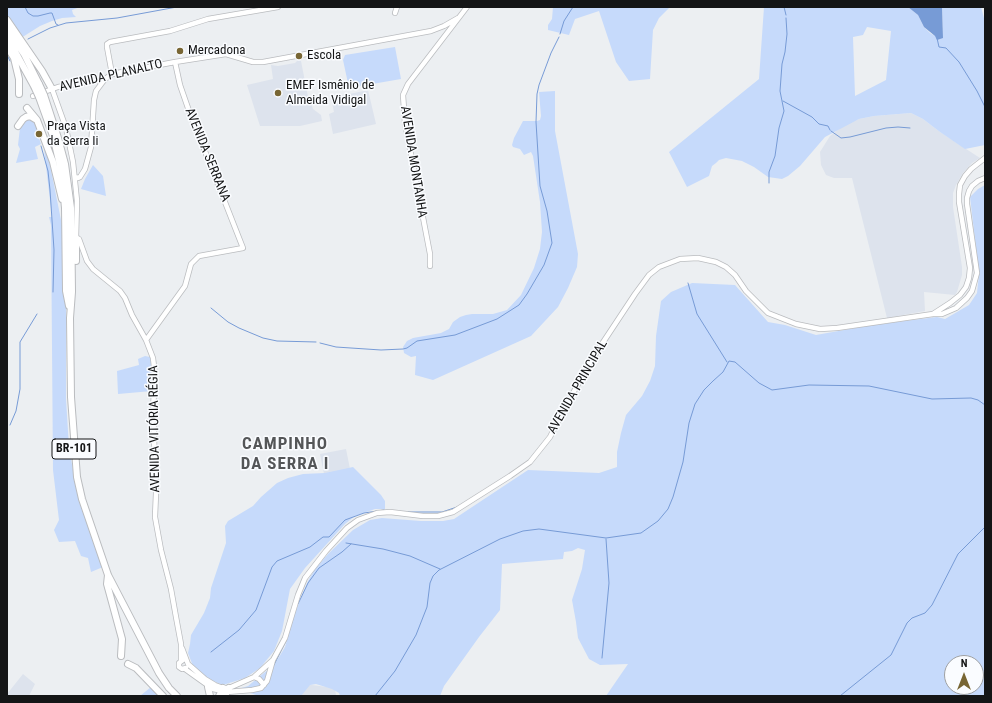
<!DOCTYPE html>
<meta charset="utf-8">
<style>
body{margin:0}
#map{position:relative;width:992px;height:703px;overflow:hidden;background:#eceff2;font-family:"Roboto Condensed",sans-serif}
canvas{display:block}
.frame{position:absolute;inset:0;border:8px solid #141516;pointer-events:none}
.north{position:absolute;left:944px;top:655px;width:40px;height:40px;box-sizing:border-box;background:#fafcff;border:1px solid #9ea0a2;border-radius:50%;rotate:0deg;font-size:11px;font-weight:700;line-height:16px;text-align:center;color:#141516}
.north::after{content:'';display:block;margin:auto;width:14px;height:18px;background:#786634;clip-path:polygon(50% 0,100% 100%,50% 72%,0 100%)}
</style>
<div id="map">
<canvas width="992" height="703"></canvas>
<div class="frame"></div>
<div class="north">N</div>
</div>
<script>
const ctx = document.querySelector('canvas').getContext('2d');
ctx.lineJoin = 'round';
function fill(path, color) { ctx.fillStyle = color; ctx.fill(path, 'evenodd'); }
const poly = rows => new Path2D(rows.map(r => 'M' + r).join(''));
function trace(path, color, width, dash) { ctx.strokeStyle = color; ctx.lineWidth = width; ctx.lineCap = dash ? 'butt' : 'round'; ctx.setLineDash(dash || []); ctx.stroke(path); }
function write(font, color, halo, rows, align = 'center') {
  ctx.font = font + ' "Roboto Condensed",sans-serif'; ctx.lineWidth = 3; ctx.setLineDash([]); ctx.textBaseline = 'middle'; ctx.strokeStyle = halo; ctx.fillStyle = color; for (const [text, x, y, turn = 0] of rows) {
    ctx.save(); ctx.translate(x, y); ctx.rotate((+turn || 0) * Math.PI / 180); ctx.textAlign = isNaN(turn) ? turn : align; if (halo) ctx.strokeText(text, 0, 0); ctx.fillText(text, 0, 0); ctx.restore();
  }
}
const built = poly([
 [299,59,301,61,309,102,311,103,313,109,321,115,322,121,300,126,260,126,247,85,273,79,271,65,278,66,295,63],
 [368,90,376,124,333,134,329,114,334,112,331,98],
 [911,113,923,119,940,132,980,158,972,163,963,173,956,185,953,193,953,207,962,267,962,275,957,292,955,295,924,292,925,311,887,318,852,178,834,178,826,175,821,165,820,152,830,136,843,126,859,119,874,116],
 [346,449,350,469,324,474,320,454],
 [23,674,35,684,29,696,7,696,7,694],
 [304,684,335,688,336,696,297,696]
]);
const green = poly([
 [7,7,80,7,72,10,73,14,76,17,62,18,52,21,40,26,21,38,7,17],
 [553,7,670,7,659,18,653,30,650,79,629,81,616,62,599,11,575,19,569,35,548,30,548,25,552,19],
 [764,7,908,7,918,15,924,27,930,33,935,36,943,38,942,7,981,7,985,22,985,145,965,149,940,132,923,119,911,113,874,116,859,119,825,137,800,166,788,176,782,179,768,177,754,167,742,161,726,158,719,160,716,163,712,166,709,176,687,187,669,152,759,79],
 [867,27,891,31,886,80,855,96,853,37,863,35],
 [395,47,401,79,349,88,343,60,345,55],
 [555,91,555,131,578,254,577,267,568,288,558,307,531,336,433,380,415,375,416,356,411,357,404,353,403,347,407,341,413,338,441,333,449,329,453,322,460,317,466,315,472,314,493,314,507,310,521,295,534,268,540,249,542,232,540,202,533,156,531,152,524,155,520,149,513,147,512,145,514,138,523,121,537,121,540,120,541,116,539,92],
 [28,119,32,119,36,124,37,132,41,144,35,147,38,159,16,163,20,149,18,145,20,128,22,122],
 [44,149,47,150,66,245,66,399,69,447,75,482,81,505,103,567,91,572,88,558,81,556,75,541,59,542,54,530,59,520,53,470,51,225,49,217,52,217],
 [93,165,103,176,106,196,81,189,85,179],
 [985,185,985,696,606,696,628,664,600,665,589,659,578,638,576,622,572,600,582,569,585,550,578,548,572,551,564,552,563,559,502,564,500,610,479,637,444,686,440,696,340,696,339,693,332,689,316,684,310,685,301,696,259,696,238,689,248,686,275,664,285,647,294,615,308,581,315,569,328,554,353,530,370,520,382,518,421,521,443,521,454,519,528,470,599,473,617,467,617,452,621,433,626,415,642,396,650,381,655,366,656,336,661,301,671,292,692,283,735,285,768,322,785,325,816,335,872,325,937,317,945,319,969,305,977,293,979,274,970,197,978,189],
 [952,663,976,663,976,687,952,687],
 [145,356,150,357,151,360,152,391,118,394,117,371,139,365,138,359],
 [353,467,381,495,385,501,385,509,375,509,355,516,345,524,305,568,290,589,282,631,274,651,260,668,245,678,223,685,203,677,193,666,188,653,190,644,191,635,204,613,210,598,211,588,226,543,225,526,228,521,253,506,261,497,277,483,288,478,303,474,325,473],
 [151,687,161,696,140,696]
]);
const water = poly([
 [908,7,942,7,943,38,937,40,935,36,924,27,918,15]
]);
const stream = poly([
 [25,7,28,13,33,16,38,16,50,13,52,13,56,24,58,25],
 [784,7,786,15],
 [560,34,564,21,573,7],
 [937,38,939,47,946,48,959,62,977,91,985,107],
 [28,39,50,28,66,23,117,18,177,7],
 [7,55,10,61],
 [783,101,812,117,819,124,828,126,830,130],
 [831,131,841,138,850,137,886,128,898,127,910,128],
 [41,146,48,171,50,190,54,250,53,292],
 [769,183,769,172,775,156,779,128,784,111,780,91,782,64,785,52,787,34,786,18],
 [688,283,697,314,727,362],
 [211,308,228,322,239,328,263,338,277,341,316,342],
 [320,343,336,347,381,350,403,349,407,348,417,341,455,335,497,319,519,305,527,294,544,265,552,243,547,211,540,186,536,122,537,94,539,85,551,53,559,37],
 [10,425,16,411,20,389,20,342,37,314],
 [405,512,442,512,457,507],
 [346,543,383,549,410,556,440,569],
 [298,604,308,583,319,568,342,552,351,544],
 [211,652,239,630,256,610,272,567,277,561,310,547,323,537,329,537,345,520,364,513,384,510],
 [602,658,609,583,606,539],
 [274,665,286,641],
 [375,696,395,671,416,635,427,607,430,583,433,576,439,570,500,539,523,531,539,529,606,538,641,533,658,521,668,509,673,497,683,462,689,423,695,404,704,390,713,381,723,372,729,361,735,362,759,383,772,390,809,385,869,386,932,399,971,398,978,400,985,405],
 [840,696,891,655,907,623,912,618,925,613,932,605,958,554,985,527]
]);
const tertiary = poly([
 [395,13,397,7],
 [112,74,107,47,107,44,110,42,170,31,208,19,278,7],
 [52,89,66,128,73,162,77,201,76,238,79,239,87,261,93,269,120,291,125,298,132,315,146,340,153,358,155,375,153,409,156,493,155,517,161,550,171,589,176,617,181,644,181,661],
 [33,96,58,87,105,79,112,74,175,62,226,54,253,62,263,62,431,31,444,26,458,18],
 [75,177,78,178,80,177,85,169,91,147,94,100,96,91,105,79],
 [430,266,430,254,405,123,403,95,408,84,467,7],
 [933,314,950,303,960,295,966,287,969,278,970,268,959,202,959,194,960,185,965,176,971,169,985,158],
 [146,340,185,286,191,264,199,256,243,248,188,108,180,85,175,62],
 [182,648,188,664,205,679,215,685,223,688,229,688,254,677,273,660],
 [183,660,179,663,179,667,182,669,186,668],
 [185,669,213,689,227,692,252,690,261,688,267,681,273,660,285,638,298,595,305,578,326,551,347,528,358,520,377,513,390,512,423,516,438,516,453,512,510,476,530,462,550,437,563,411,592,359,635,294,649,275,659,267,680,259,698,258,716,262,726,267,735,275,746,291,768,313,796,324,820,329,837,328,933,314,942,314,956,308,967,298,972,291,977,273,967,204,967,198,969,191,972,186,978,181,985,178],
 [254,677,259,679,264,685]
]);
const primary = poly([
 [7,20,42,71,52,89],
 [7,29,24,54,39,84],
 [7,37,34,86],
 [7,47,14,58,19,79,19,94],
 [44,95,58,138,65,164,71,208,72,292,70,318,71,397,77,477,82,499,108,575,159,673,169,688,177,696],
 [39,97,53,136,60,165,63,187,65,208,66,291,69,306],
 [27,108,37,120,53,162,62,199],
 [18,126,23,119,26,117,30,116,35,119],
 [76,261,76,238],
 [108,575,107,584,122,639,121,656],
 [128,664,136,668,163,696],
 [208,687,210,696],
 [219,696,223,688],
 [225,696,229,688]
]);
const primaryBridge = poly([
 [39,84,44,95],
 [34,86,39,97]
]);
const markers = [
 [180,51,4,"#786634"],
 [299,56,4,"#786634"],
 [278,93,4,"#786634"],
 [39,134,4,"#786634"]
];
const shields = [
 [74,449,44]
];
const shieldNames = [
 ["BR-101",74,449]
];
const poiNames = [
 ["Mercadona",188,51],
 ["Escola",307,56],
 ["EMEF Ismênio de",286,86],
 ["Almeida Vidigal",286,101],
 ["Praça Vista",47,127],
 ["da Serra Ii",47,142]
];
const streetNames = [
 ["AVENIDA PLANALTO",111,76,-13],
 ["AVENIDA SERRANA",207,155,68],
 ["AVENIDA MONTANHA",413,162,81],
 ["AVENIDA PRINCIPAL",578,387,-60],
 ["AVENIDA VITÓRIA RÉGIA",155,429,-91]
];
const districtNames = [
 ["CAMPINHO",285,445],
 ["DA SERRA I",285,465]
];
fill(built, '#dde3ed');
fill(green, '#c6dafb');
fill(water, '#779bd6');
trace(stream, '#779bd6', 1);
trace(tertiary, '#babcbf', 6);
trace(primary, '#babcbf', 8);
trace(tertiary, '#fff', 4.5);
trace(primary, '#fff', 6);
trace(primaryBridge, '#babcbf', 8, []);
trace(primaryBridge, '#fff', 6);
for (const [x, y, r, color] of markers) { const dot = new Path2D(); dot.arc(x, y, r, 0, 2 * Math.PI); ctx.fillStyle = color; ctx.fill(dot); trace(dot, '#fafcff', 1.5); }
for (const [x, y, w] of shields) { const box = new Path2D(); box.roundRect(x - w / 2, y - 10, w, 20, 3); ctx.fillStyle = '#fafcff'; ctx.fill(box); trace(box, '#141516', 1); }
write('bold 12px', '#141516', null, shieldNames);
write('13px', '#141516', '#fafcff', poiNames, 'left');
write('13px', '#141516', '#fafcff', streetNames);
ctx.letterSpacing = '1px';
write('bold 17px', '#545658', '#fafcff', districtNames);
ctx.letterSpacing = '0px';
</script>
